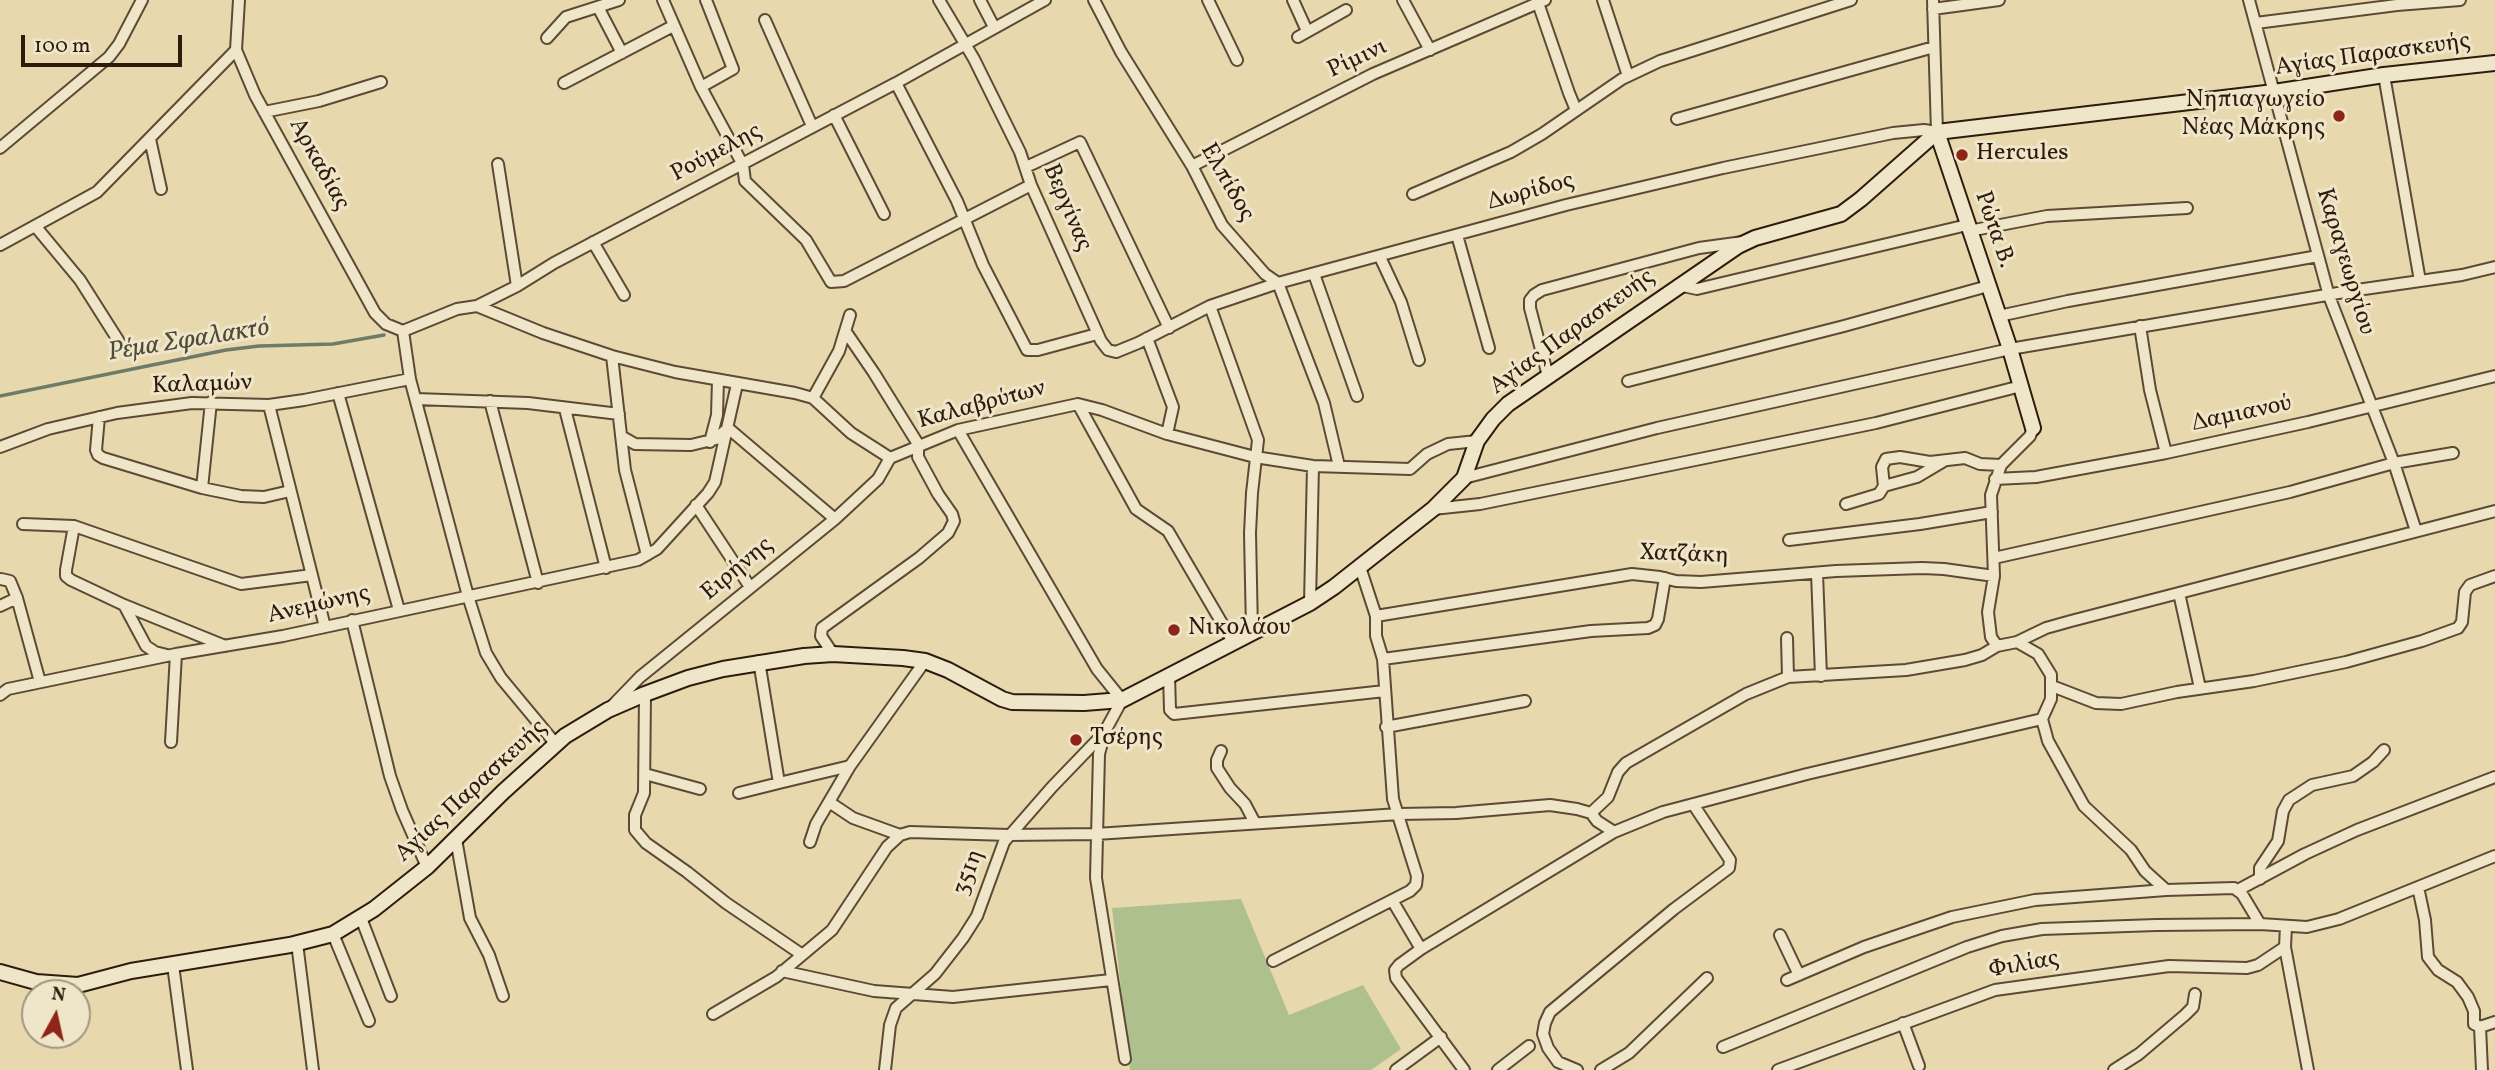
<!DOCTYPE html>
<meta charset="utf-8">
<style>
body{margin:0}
#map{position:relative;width:2495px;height:1070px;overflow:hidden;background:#e7d8ae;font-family:Vollkorn,serif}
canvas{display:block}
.north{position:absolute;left:21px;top:979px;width:70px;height:70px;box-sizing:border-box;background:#efe6ca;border:2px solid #a2957e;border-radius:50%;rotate:8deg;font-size:19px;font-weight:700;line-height:28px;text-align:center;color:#2f1b0d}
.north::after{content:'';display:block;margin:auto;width:24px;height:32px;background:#8f2418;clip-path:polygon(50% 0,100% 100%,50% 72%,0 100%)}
.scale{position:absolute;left:21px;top:35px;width:161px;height:32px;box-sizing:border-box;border:4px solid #2f1b0d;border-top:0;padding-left:9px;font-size:21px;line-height:24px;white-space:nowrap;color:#2f1b0d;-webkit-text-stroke:5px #efe6ca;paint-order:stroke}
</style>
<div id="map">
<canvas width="2495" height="1070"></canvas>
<div class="north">N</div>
<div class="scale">100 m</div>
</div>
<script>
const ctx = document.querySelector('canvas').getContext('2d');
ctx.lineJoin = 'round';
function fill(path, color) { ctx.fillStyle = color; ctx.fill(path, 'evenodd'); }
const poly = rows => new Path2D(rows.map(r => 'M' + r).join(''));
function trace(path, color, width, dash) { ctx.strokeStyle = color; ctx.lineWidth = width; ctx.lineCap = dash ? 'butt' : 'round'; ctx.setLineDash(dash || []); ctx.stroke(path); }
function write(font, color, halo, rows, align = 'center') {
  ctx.font = font + ' Vollkorn,serif'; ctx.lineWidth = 6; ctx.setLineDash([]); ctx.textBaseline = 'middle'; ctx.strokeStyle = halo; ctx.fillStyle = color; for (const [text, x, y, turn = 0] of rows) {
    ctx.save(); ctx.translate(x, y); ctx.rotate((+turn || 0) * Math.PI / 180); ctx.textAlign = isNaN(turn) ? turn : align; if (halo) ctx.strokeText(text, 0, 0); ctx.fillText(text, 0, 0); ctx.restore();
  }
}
const green = poly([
 [1241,899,1289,1015,1363,985,1401,1049,1371,1070,1130,1070,1112,908]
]);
const stream = poly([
 [0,396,226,350,259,346,333,344,384,335]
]);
const street = poly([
 [239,0,236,50,255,95,375,313,386,324,403,331],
 [663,0,701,87,743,165,745,181,806,240,831,282,844,281,1031,185],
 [939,0,974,59,1020,152,1031,185,1101,341,1108,350,1116,352,1138,343,1210,306,1278,283,1566,205,1723,168,1893,133,1924,130,1937,132,1933,0],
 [980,0,994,27],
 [1094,0,1121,52,1192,166,1222,225,1265,274,1278,283,1324,403,1339,466],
 [1208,0,1237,60],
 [1293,0,1307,31],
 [1403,0,1430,50],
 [1537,0,1569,93,1576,110],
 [1603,0,1628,76],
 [2249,0,2329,296,2394,463,2416,531],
 [598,7,622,53],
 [1933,9,1999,0],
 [765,20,812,126],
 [2256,23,2397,5,2460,0],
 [1298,37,1346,10],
 [547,38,566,17,619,0],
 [2384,75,2420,281],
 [564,83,673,26],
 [896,83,957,201,983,265,1027,350,1038,350,1097,334],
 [701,87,733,69,706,0],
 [264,112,319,101,381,82],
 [834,115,884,214],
 [1677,119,1934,47],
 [150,139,161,189],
 [0,148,109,57,119,44,142,0],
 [498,164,517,286],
 [1192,166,1373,74,1545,0],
 [1026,167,1080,142,1169,328],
 [1413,194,1511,152,1542,134,1622,79,1660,61,1851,0],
 [36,227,80,280,118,340],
 [1969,231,2047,216,2187,208],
 [1457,235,1489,348],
 [593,242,624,295],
 [0,245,97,192,236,50],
 [1380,257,1401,302,1419,360],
 [1314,274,1357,396],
 [1678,285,1697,289,1967,225],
 [477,306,543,333,612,356,675,372,795,393,813,398,851,433,890,458],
 [1210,306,1258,440,1252,493,1250,533,1252,631],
 [1999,316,2068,301,2318,256],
 [2140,326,2150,390,2166,453],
 [403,331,457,309,477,306,517,286,554,263,896,83,1045,0],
 [403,331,410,379,468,596,486,653,501,678,555,743],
 [1147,338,1173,407,1167,434],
 [612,356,625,470,647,555],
 [1548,376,1530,308,1530,300,1534,295,1542,290,1699,248,1743,242],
 [1628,381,1844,326,1988,286],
 [338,393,399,610],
 [813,398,839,351,850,315],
 [416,399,528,403,619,414],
 [490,401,538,583],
 [1078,404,1136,509,1168,531,1233,642],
 [269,405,325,627],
 [565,409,606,568],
 [99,417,96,450,98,455,103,458,202,488,241,496,264,497,290,491],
 [621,436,635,444,691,445,716,439,728,428,835,519],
 [710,442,717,415,718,380],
 [0,447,48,429,117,413,192,403,269,405,304,400,410,379],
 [890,458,958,430,1078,404,1102,410,1167,434,1255,457,1313,466,1410,469,1427,454,1448,444,1477,441],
 [1464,478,1657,428,2010,349,2350,291,2462,275,2495,267],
 [1995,479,2036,477,2166,453,2308,422,2495,376],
 [1884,486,1917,477,1944,461],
 [202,488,211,402],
 [1846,504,1879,494,1884,486,1882,467,1886,459,1900,457,1930,462,1965,458,1980,464,2001,465],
 [696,505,750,587],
 [1433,509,1480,504,1529,494,1876,423,2021,386],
 [23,524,74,526,241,584,312,575],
 [74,526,66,570,66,576,71,580,124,605,225,646],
 [1789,540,1920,524,1992,512],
 [1994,558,2290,492,2394,463,2453,453],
 [1817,573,1821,676],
 [1,579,10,581,17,598],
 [2179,593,2200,688],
 [1310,603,1313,466],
 [124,605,146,646,155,652,167,655],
 [0,606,17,598,40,682],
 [1376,616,1632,574,1660,577,1676,581,1701,582,1836,571,1922,568,1944,569,1994,576],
 [352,620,390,776,402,810,427,867],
 [1787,638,1788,677],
 [2017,642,2046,628,2071,621,2495,511],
 [1997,646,1991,637,1988,612,1994,576,1991,495,2001,465,2030,436,2033,428],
 [833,654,821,636,822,628,919,558,948,533,954,521,952,514,938,494,918,457,918,444,874,373,846,332],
 [1383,659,1591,631,1648,628,1655,625,1658,619,1665,578],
 [1169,675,1170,710,1174,714,1385,691],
 [2052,686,2096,703,2121,704,2177,692,2254,681,2346,662,2422,641,2458,628,2462,622,2465,592,2470,585,2495,576],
 [645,694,644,793,635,815,635,830,646,843,687,872,726,903,801,954],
 [0,695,8,689,176,654,283,636,638,560,657,549,708,493,715,482,737,384],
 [611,707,640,677,835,519,878,479,890,458],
 [1386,727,1525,701],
 [1104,736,1099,754,1096,878,1125,1059],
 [171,742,176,654],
 [1221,751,1217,760,1217,768,1230,788,1245,804,1255,823],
 [645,774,700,789],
 [779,783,850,766],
 [739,793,779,783,759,661],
 [829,802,853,818,900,835],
 [1591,813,1608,797,1618,772,1626,763,1746,694,1788,677,1906,670,1965,660,1982,655,1997,646,2017,642,2038,654,2051,675,2051,699,2042,719,2048,741,2084,806,2131,850,2145,871,2166,890,2234,888,2242,894,2260,924,2307,927,2339,919,2495,856],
 [456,839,470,918,489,955,503,996],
 [810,842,816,824,850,766,925,661],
 [2260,879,2260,868,2278,841,2283,811,2289,800,2312,785,2353,776,2373,762,2384,750],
 [2418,887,2425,920,2428,957,2438,970,2457,982,2468,997,2474,1011,2474,1024,2480,1027,2482,1070],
 [2238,890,2305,854,2357,830,2495,777],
 [1392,900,1421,949],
 [361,918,391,996],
 [2286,926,2285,947,2308,1070],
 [333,934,369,1021],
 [1780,935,1799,975],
 [297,943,313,1070],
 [1273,961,1410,891,1416,885,1417,876,1393,799,1383,659,1376,636,1376,616,1360,567],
 [173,965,187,1070],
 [782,971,874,991,953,997,1111,980],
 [1787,980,1864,947,1952,917,2035,900,2166,890],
 [713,1014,776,977,832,930,887,847,900,835,910,832,1009,835,1096,834,1399,814,1456,813,1550,805,1577,809,1591,813,1597,821,1614,832],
 [1903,1023,1919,1066],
 [2480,1027,2495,1022],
 [1723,1047,1967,947,2002,936,2042,929,2156,925,2260,924],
 [885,1070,890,1025,896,1008,935,974,963,938,977,916,1004,842,1052,787,1104,733,1122,700,1097,669,958,430],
 [1396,1070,1441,1037],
 [1464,1070,1396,978,1395,970,1399,965,1421,949,1614,832,1663,812,1807,774,2042,719],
 [1498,1070,1529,1046],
 [1577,1070,1558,1062,1548,1048,1543,1034,1545,1023,1550,1012,1674,909,1729,868,1730,860,1693,804],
 [1601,1070,1629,1053,1707,978],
 [1778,1070,1995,990,2169,966,2247,968,2258,965,2285,947],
 [2114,1070,2139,1054,2185,1015,2193,1007,2195,994]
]);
const secondary = poly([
 [1937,132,2010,349,2033,428],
 [0,972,36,982,78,985,131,971,290,945,333,934,374,909,427,867,503,792,565,736,608,710,645,694,688,678,723,669,804,656,833,654,903,658,925,661,948,670,1002,699,1012,702,1084,703,1122,700,1310,603,1334,587,1433,509,1464,478,1477,441,1493,419,1508,404,1738,246,1755,238,1841,214,1861,199,1937,132,2274,92,2384,75,2495,63]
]);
const markers = [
 [2339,116,7,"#8f2418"],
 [1962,155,7,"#8f2418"],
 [1174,630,7,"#8f2418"],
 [1076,740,7,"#8f2418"]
];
const streetNames = [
 ["Αγίας Παρασκευής",2373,56,-8],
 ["Ρίμινι",1358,60,-25],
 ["Ρούμελης",717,154,-28],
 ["Αρκαδίας",318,165,61],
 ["Ελπίδος",1226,183,60],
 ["Δωρίδος",1531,193,-15],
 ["Βεργίνας",1066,208,67],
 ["Ρώτα Β.",1993,230,71],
 ["Καραγεωργίου",2344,262,73],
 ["Αγίας Παρασκευής",1573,333,-36],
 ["Καλαμών",202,386,-2],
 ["Καλαβρύτων",982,406,-15],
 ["Δαμιανού",2242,415,-12],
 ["Χατζάκη",1684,556,2],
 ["Ειρήνης",738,570,-40],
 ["Ανεμώνης",319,606,-13],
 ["Αγίας Παρασκευής",472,792,-43],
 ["351η",970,873,-70],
 ["Φιλίας",2024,966,-10]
];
const poiNames = [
 ["Νηπιαγωγείο",2325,102,"right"],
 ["Νέας Μάκρης",2325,130,"right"],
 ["Hercules",1976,155],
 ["Νικολάου",1188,630],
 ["Τσέρης",1090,740]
];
const waterNames = [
 ["Ρέμα Σφαλακτό",189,342,-9]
];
fill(green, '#afc08f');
trace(stream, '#6e7b69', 3.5);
trace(street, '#5d4a35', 14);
trace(secondary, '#2f1b0d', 18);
trace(street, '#efe6ca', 10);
trace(secondary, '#efe6ca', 14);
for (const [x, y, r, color] of markers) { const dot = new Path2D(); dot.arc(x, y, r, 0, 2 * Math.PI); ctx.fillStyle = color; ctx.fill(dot); trace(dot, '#efe6ca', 2.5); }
write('24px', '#2f1b0d', '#efe6ca', streetNames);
write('24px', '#2f1b0d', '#efe6ca', poiNames, 'left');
write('italic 26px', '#4e4b3b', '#efe6ca', waterNames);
</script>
